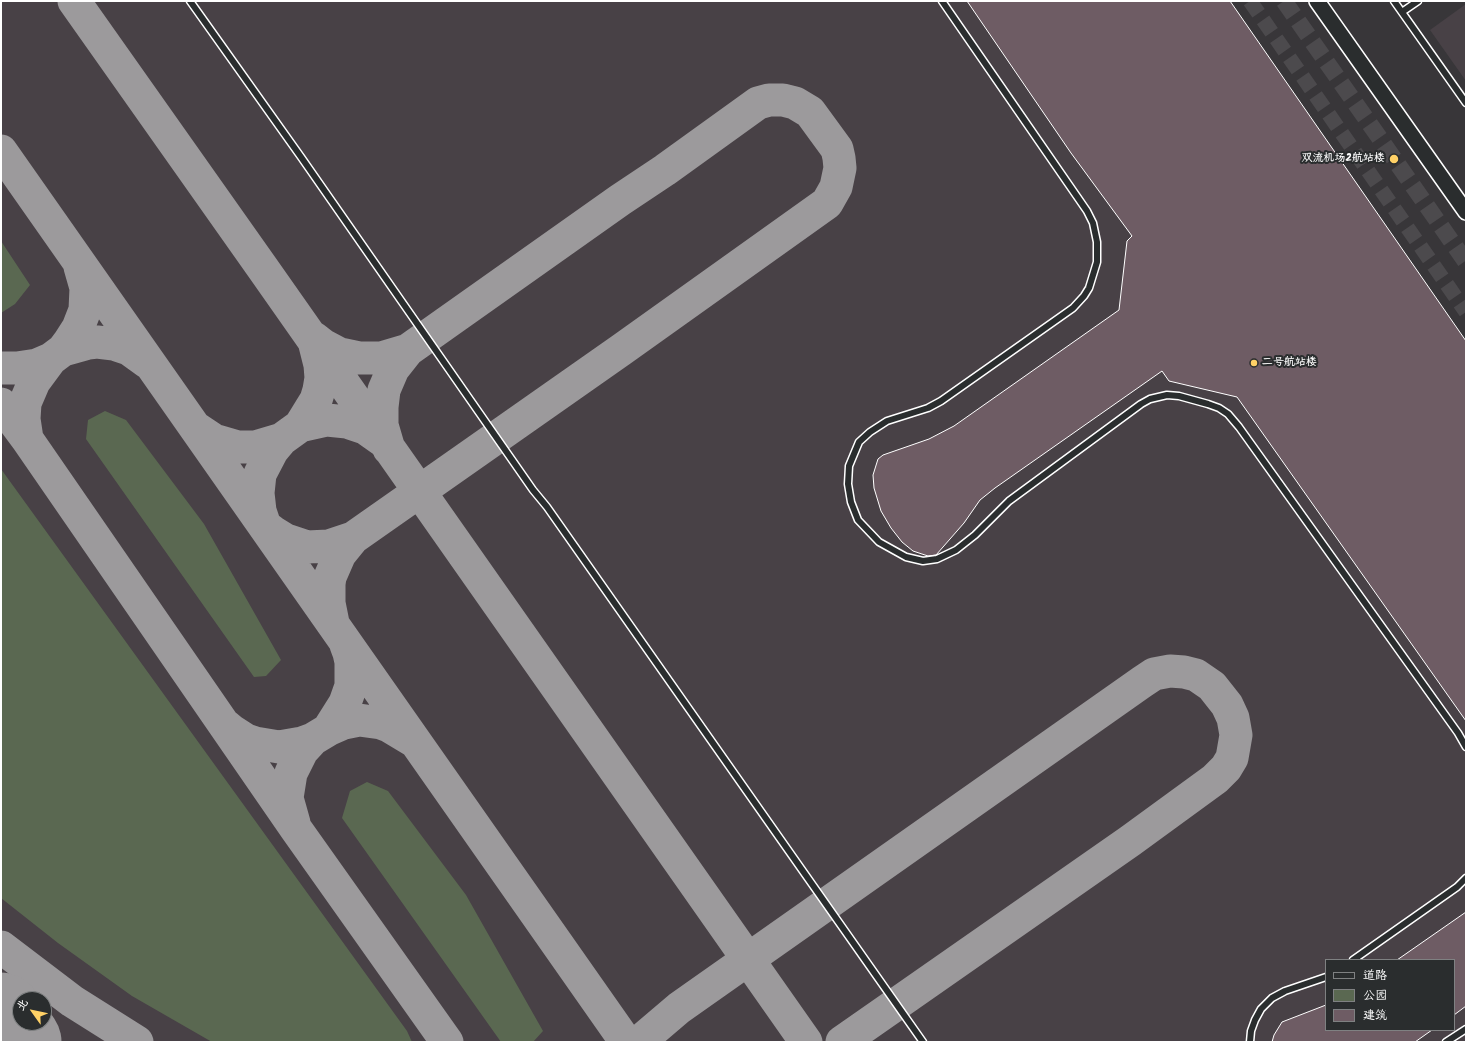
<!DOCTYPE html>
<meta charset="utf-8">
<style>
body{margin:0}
#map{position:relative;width:1467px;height:1043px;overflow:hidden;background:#383639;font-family:Kalam,"LXGW WenKai TC",sans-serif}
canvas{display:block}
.frame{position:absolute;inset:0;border:2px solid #fff;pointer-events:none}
.legend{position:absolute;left:1325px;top:959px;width:130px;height:72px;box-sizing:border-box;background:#2a2d2e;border:1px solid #7f8182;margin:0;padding:5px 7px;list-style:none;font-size:12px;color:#fff}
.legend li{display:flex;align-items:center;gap:8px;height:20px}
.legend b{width:20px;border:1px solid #7f8182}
.north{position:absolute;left:12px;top:991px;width:40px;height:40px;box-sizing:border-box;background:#2a2d2e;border:1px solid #7f8182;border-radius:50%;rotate:303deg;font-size:11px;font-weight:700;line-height:16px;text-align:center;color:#fff}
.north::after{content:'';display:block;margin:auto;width:14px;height:18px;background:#ffd166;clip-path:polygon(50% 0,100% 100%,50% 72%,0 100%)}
</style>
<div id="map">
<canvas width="1467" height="1043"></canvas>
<div class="frame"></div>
<ul class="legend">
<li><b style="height:5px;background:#2a2d2e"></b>道路</li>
<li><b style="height:11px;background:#5a6851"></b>公园</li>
<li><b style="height:11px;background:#6e5c64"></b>建筑</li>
</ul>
<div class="north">北</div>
</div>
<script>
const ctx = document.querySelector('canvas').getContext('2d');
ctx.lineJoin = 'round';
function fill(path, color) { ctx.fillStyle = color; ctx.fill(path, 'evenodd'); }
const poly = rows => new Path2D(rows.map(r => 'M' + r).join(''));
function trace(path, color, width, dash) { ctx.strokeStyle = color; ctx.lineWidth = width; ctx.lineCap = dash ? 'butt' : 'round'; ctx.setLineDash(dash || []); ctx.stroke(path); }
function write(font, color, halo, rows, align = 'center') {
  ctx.font = font + ' Kalam,"LXGW WenKai TC",sans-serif'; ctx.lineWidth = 4; ctx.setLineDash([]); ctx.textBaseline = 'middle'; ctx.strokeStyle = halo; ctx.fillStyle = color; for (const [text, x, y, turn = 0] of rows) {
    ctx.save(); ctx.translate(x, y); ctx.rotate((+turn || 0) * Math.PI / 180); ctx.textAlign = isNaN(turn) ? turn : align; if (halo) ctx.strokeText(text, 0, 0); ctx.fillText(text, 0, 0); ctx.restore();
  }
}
const built = poly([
 [1,1,1230,1,1466,341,1466,1042,1,1042],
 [1326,960,1454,960,1454,1030,1326,1030],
 [20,999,44,999,44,1023,20,1023],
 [1466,4,1466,81,1430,30]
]);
const green = poly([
 [1,241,30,285,15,304,1,313],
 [105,411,126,420,204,524,281,660,266,676,254,677,86,439,88,420],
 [1,469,407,1031,412,1042,212,1042,132,996,58,943,1,898],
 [367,782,388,791,466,895,543,1031,533,1042,501,1042,342,818,350,791]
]);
const taxiway = poly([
 [74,1,264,270,806,1042],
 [1,151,626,1042],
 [314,338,323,345,340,354,359,358,381,358,408,350],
 [63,350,88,343,97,342,114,344,129,349,147,362],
 [1,368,17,368,37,365,51,359,63,350,69,342,78,328,85,310,86,288,80,267],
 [1,404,27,439,296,829,447,1042],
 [300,426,316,400,319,390,321,378,320,365,315,345],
 [196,428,214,440,238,447,255,447,282,439],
 [27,439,24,419,25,403,34,382,51,359],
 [353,538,329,546,307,547,286,540,273,532,265,526,260,511,258,493,260,474,272,451,282,439,300,426,327,420,347,422,365,428,382,440],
 [333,623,329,603,329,584,330,577,340,554,353,538,621,350,827,203,836,187,840,168,839,158,837,149,810,112,795,103,783,100,769,100,758,103,665,170,620,200,408,350,393,369,384,390,382,407,382,425,389,449],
 [226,726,232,731,246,740,255,743,279,747,302,743,313,739,328,730,344,723,359,720,381,723,389,726,414,741],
 [328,730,345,703,351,686,351,662,349,653,346,645],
 [294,823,287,798,291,773,302,751,313,739],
 [1,947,72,1001,137,1042],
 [639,1042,679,1008,696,996,1142,682,1154,674,1170,671,1184,672,1196,675,1212,686,1227,705,1233,718,1236,735,1232,758,1226,768,1215,779,1130,841,842,1042]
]);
const runway = poly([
 [1,1014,20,1042]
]);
const building = poly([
 [967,1,1230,1,1466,341,1466,721,1237,397,1169,381,1162,371,995,488,980,500,964,523,936,555,928,556,913,551,902,542,891,528,881,511,874,488,873,475,878,459,883,455,929,439,954,426,1119,310,1127,241,1132,236,1071,153,967,1],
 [1466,912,1466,1006,1454,1015,1454,960,1397,960,1466,912],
 [1326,1005,1326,1030,1432,1030,1415,1042,1272,1042,1274,1035,1282,1022,1326,1005]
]);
const tertiaryTunnel = poly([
 [1250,1,1466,312]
]);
const secondaryTunnel = poly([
 [1284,1,1466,262]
]);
const service = poly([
 [190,1,301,157,533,490,547,507,923,1042],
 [942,1,1087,211,1093,223,1097,242,1097,262,1089,288,1084,296,1073,308,941,401,928,408,887,421,870,432,859,442,849,466,848,484,851,502,858,520,879,542,906,557,923,561,937,559,956,550,975,535,1009,501,1141,404,1150,399,1167,395,1179,396,1208,404,1219,408,1228,414,1239,427,1458,733,1466,747],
 [1394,1,1466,103],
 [1402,12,1418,1],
 [1353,960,1457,887,1466,878],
 [1250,1042,1251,1031,1255,1020,1261,1009,1272,998,1285,991,1326,977],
 [1446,1042,1466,1029]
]);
const tertiary = poly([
 [1317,1,1466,212]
]);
const markers = [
 [1394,159,5,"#ffd166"],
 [1254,363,4,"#ffd166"]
];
const poiNames = [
 ["双流机场2航站楼",1385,159],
 ["二号航站楼",1262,363,"left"]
];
fill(built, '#484146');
fill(green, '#5a6851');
trace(taxiway, '#9c9a9c', 33);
trace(runway, '#9c9a9c', 83);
fill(building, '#6e5c64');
trace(building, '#fff', 1);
trace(tertiaryTunnel, '#4c4a4d', 15, [15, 8]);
trace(secondaryTunnel, '#4c4a4d', 17, [17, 8]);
trace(service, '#fff', 9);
trace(tertiary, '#fff', 18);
trace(service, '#2a2d2e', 6);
trace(tertiary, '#2a2d2e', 15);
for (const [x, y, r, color] of markers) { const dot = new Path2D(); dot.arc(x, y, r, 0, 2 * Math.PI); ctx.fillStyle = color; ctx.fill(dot); trace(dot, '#2a2d2e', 1.5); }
write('bold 11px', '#fff', '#2a2d2e', poiNames, 'right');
</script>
